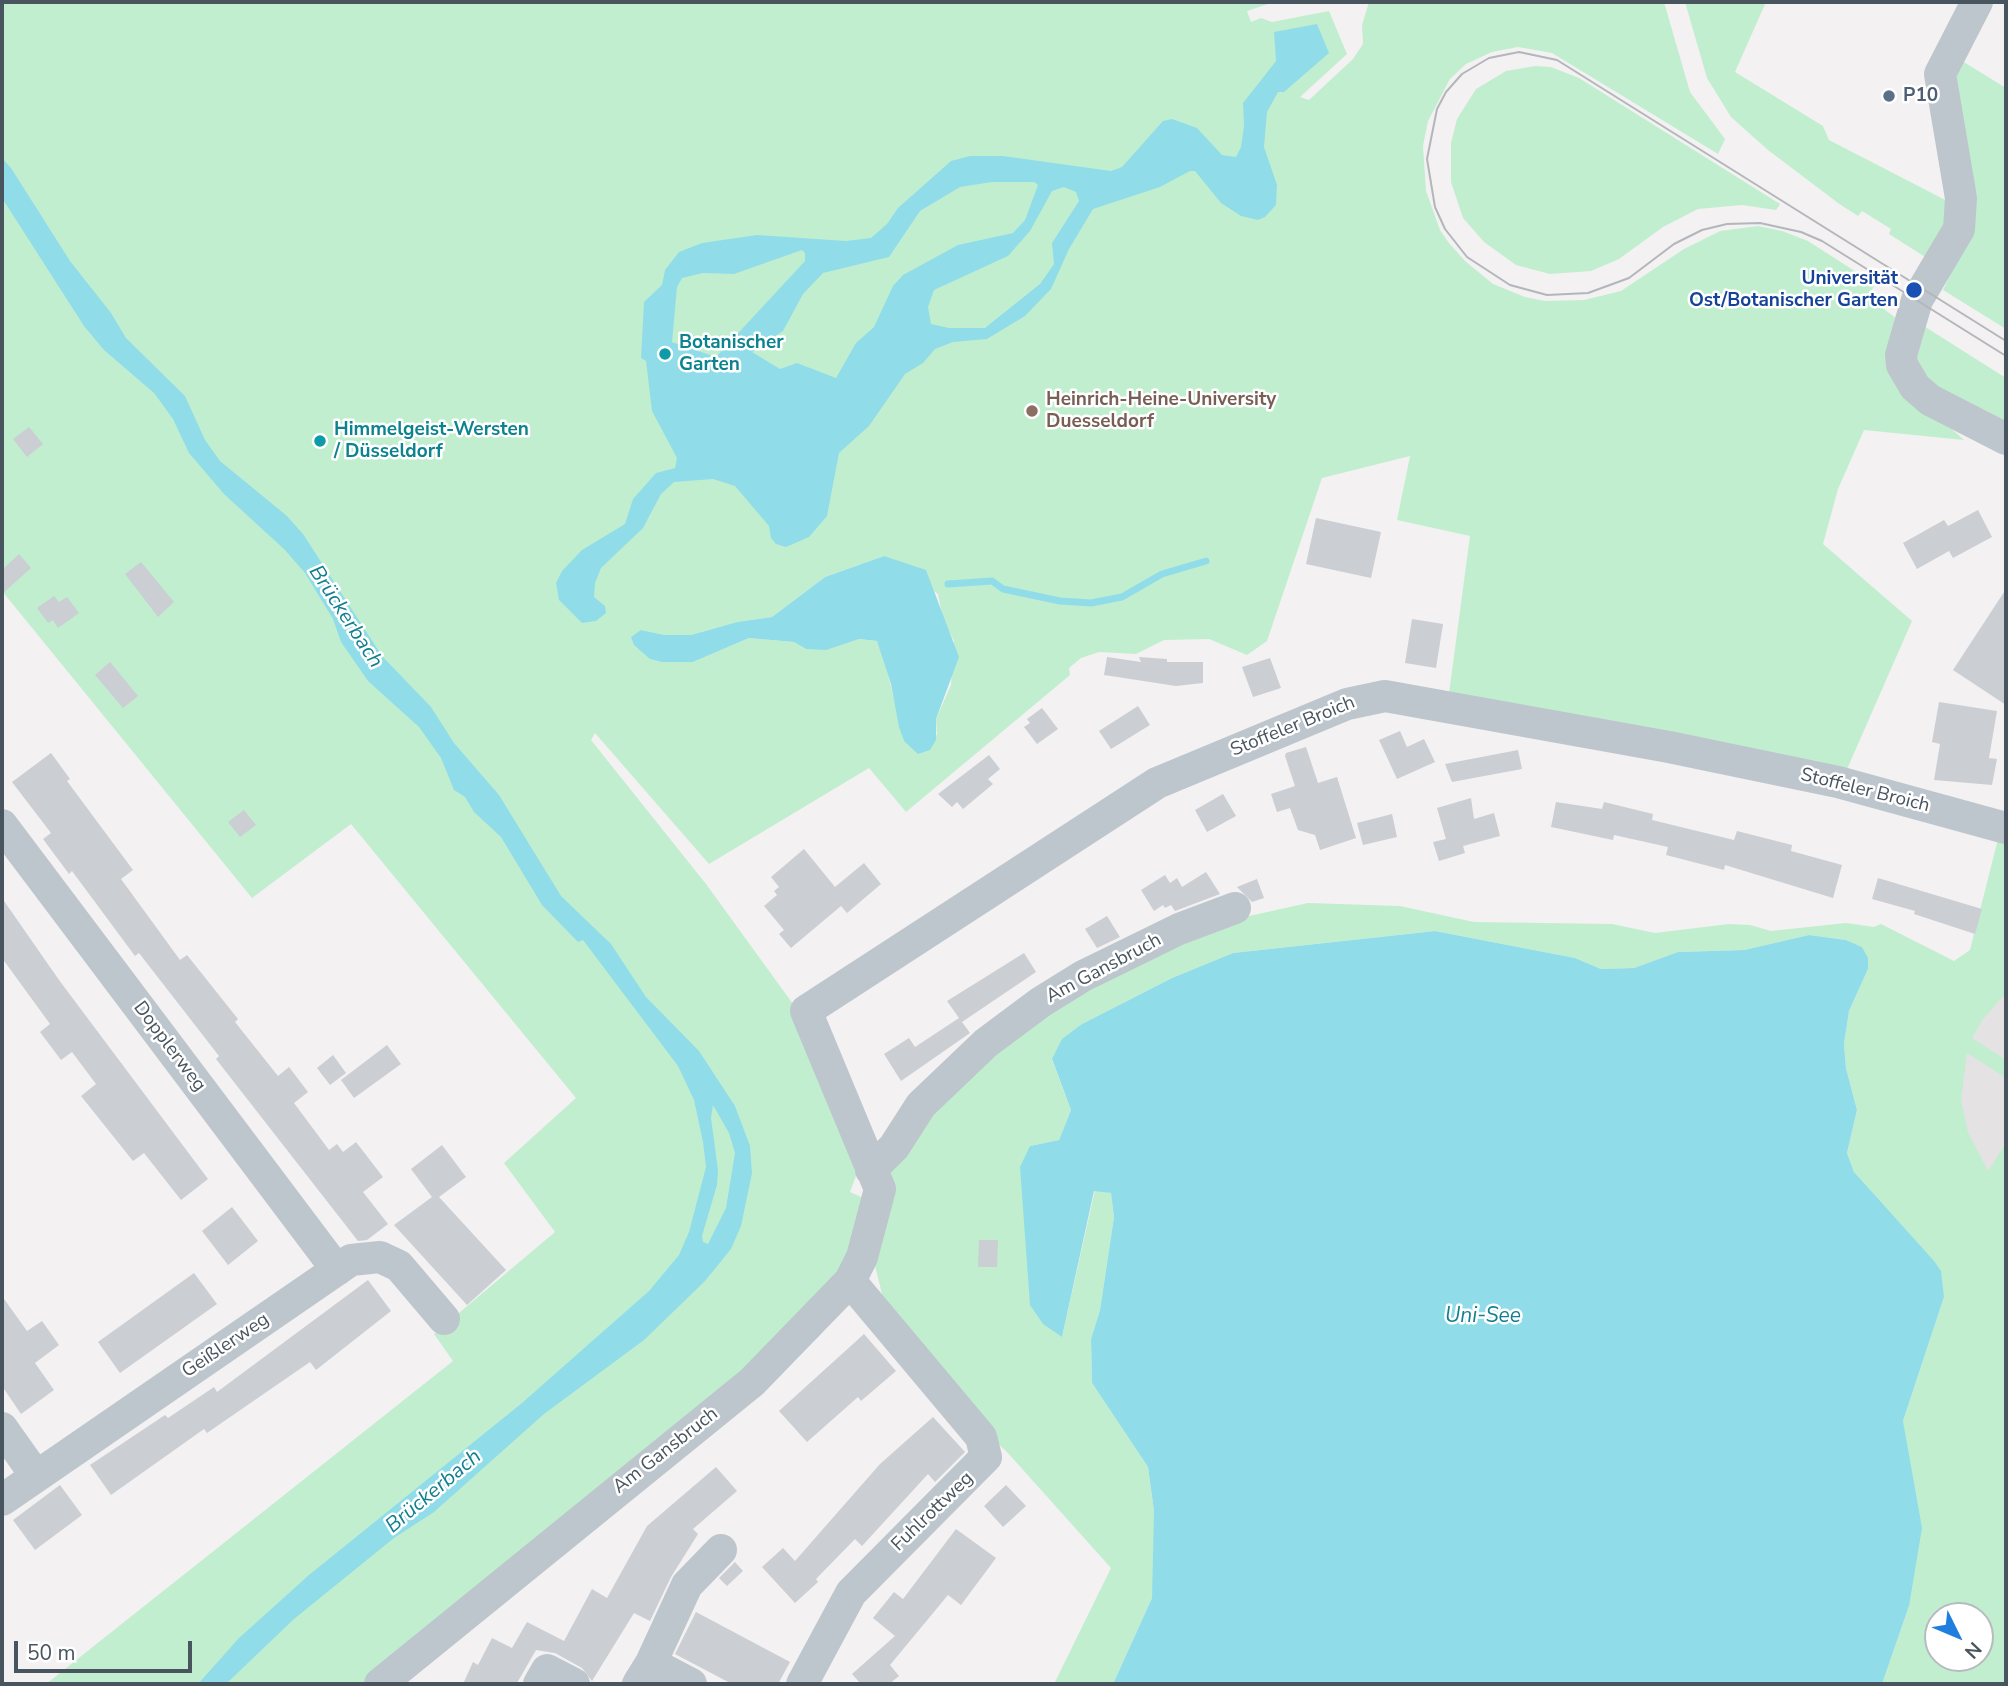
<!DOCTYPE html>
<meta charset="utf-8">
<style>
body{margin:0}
#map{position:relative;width:2008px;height:1686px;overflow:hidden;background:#f3f1f1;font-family:"Nunito Sans",sans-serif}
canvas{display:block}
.frame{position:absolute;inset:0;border:4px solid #49555e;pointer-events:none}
.north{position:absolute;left:1924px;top:1602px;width:70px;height:70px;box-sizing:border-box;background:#fff;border:2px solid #b6bbbf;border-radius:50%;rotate:133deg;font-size:19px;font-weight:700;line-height:28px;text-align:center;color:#49555e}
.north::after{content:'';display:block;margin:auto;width:24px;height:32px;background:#207fde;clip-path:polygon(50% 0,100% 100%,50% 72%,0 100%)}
.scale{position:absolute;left:14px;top:1641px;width:178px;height:32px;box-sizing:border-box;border:4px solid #49555e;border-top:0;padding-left:9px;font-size:21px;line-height:24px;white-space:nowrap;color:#49555e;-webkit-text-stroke:5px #fff;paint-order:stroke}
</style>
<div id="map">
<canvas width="2008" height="1686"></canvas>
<div class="frame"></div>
<div class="north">N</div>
<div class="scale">50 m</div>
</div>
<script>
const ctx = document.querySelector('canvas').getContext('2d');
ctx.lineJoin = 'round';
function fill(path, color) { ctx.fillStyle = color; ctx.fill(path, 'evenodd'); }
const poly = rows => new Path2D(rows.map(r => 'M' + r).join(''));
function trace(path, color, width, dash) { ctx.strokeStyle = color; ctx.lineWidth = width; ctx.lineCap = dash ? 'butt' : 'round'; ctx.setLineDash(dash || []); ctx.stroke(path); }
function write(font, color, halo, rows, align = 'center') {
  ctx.font = font + ' "Nunito Sans",sans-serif'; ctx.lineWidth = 5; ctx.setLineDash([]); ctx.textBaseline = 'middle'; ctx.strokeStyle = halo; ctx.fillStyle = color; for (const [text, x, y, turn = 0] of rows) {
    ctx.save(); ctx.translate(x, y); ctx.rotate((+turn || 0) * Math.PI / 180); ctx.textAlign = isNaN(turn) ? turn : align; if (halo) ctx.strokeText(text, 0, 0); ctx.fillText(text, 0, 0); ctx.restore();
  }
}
const education = poly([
 [2006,921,2006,1237,1913,1073]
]);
const green = poly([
 [2,2,1274,2,1247,11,1251,22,1261,18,1272,22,1329,11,1347,54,1300,97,1309,100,1353,59,1363,44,1362,25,1369,2,1664,2,1690,92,1725,139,1718,154,1552,53,1518,47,1492,52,1466,64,1450,79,1428,121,1423,146,1426,191,1440,230,1449,243,1465,261,1493,284,1525,297,1545,301,1584,300,1621,291,1684,249,1720,231,1758,226,1782,231,1808,241,1875,284,1868,297,1901,322,1906,388,1964,440,1864,430,1838,489,1823,544,1912,621,1844,776,1448,701,1470,536,1397,520,1410,456,1322,478,1267,641,1247,655,1209,639,1164,640,1136,654,1099,652,1081,658,1069,668,1070,675,906,812,869,768,709,864,595,733,591,740,706,884,801,1015,857,1173,850,1192,868,1200,854,1253,782,1344,375,1684,46,1684,453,1361,434,1334,555,1232,504,1163,576,1098,351,824,252,898,2,591],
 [884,556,938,594,943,619,954,641,951,685,936,719,937,735,904,741,883,653,877,641,859,639,806,649,794,642,749,638,693,662,650,659,641,630,665,635,691,635,737,622,772,617,825,577],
 [1685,2,1766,2,1735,72,1823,126,1829,140,1955,205,1933,262,1889,234,1891,229,1862,211,1858,216,1838,203,1768,150,1731,117,1707,78],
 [1954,56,2006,88,2006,329,1943,290,1965,245,1977,196,1957,118],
 [1535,66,1551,67,1579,78,1780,204,1776,210,1742,205,1698,209,1663,227,1619,259,1591,271,1550,274,1516,265,1484,242,1463,218,1451,182,1451,143,1457,119,1476,89,1506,71],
 [1919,323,2006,378,2006,432,1967,412,1910,367],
 [2000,831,2006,833,2006,993,1983,1019,1972,1038,2006,1060,2006,1078,1967,1053,1961,1100,1968,1132,1988,1171,2006,1143,2006,1684,1882,1684,1909,1606,1903,1421,1944,1297,1892,1217,1854,1172,1847,1153,1857,1110,1846,1068,1844,1044,1849,1011,1868,969,1862,947,1846,940,1809,935,1744,950,1678,952,1634,968,1601,969,1575,958,1435,931,1233,953,1172,978,1082,1024,1052,1060,1071,1110,1059,1140,1030,1146,1062,1337,1095,1190,1111,1193,1114,1217,1100,1310,1091,1339,1092,1383,1148,1467,1154,1511,1155,1562,1152,1598,1113,1684,1054,1684,1111,1568,1007,1452,983,1430,883,1298,873,1258,891,1169,987,1046,1204,926,1308,903,1400,906,1474,922,1612,924,1655,933,1729,924,1750,925,1771,931,1846,923,1874,927,1881,924,1954,961,1970,950],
 [1938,1616,1980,1616,1980,1658,1938,1658]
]);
const water = poly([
 [1317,24,1329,53,1284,92,1278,92,1267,112,1264,147,1277,185,1276,205,1265,217,1258,220,1241,216,1221,203,1195,171,1190,171,1160,187,1093,209,1069,249,1051,289,1025,316,987,339,953,342,935,349,923,363,905,374,869,426,839,453,827,516,809,537,786,547,776,544,771,538,769,526,735,486,713,479,674,482,661,494,643,528,601,568,595,583,594,597,605,606,606,613,596,621,582,623,559,600,556,583,562,571,582,550,625,524,633,499,656,473,675,468,677,458,652,411,646,361,641,358,644,302,662,285,665,270,679,252,702,243,757,235,846,241,871,238,887,224,898,208,951,161,970,156,1003,156,1111,171,1122,167,1163,121,1172,119,1197,128,1222,155,1236,157,1241,147,1244,126,1243,103,1276,61,1274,32],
 [992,182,1034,182,1038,185,1025,220,1013,233,958,245,903,275,893,286,874,327,856,343,836,378,797,363,780,369,752,352,783,331,803,294,823,273,889,257,920,211,960,187],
 [1064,187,1076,192,1079,201,1052,243,1054,264,1040,284,985,328,949,328,931,324,928,307,934,290,1008,256,1030,231,1052,191],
 [802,250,805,253,805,261,716,357,672,342,677,287,682,278,703,273,734,274],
 [2,158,11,168,70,261,111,313,126,338,185,396,205,440,220,461,287,516,303,534,382,656,431,707,454,743,499,795,561,896,611,944,646,997,699,1051,735,1106,750,1146,752,1173,741,1226,731,1249,705,1281,644,1340,544,1414,434,1512,394,1538,294,1619,226,1684,198,1684,239,1638,309,1575,522,1403,649,1291,679,1255,689,1232,706,1167,703,1142,694,1100,678,1066,583,940,578,942,542,905,501,837,474,812,465,797,454,790,441,758,419,727,368,681,341,642,333,619,305,573,285,550,224,494,189,453,173,419,154,393,104,350,84,326,2,198],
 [713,1105,729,1133,735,1153,726,1208,708,1244,703,1242,702,1236,717,1185,718,1170,711,1118],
 [884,556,926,570,959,657,936,719,936,740,930,750,918,754,904,741,899,727,891,684,877,641,859,639,826,650,806,649,794,642,749,638,693,662,662,662,650,659,634,645,631,637,641,630,665,635,691,635,737,622,772,617,825,577],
 [1435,931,1575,958,1601,969,1634,968,1678,952,1744,950,1809,935,1846,940,1862,947,1868,958,1868,969,1849,1011,1844,1044,1846,1068,1857,1110,1847,1153,1854,1172,1934,1261,1941,1271,1944,1297,1903,1421,1922,1528,1909,1606,1882,1684,1113,1684,1152,1598,1154,1511,1148,1467,1092,1383,1091,1339,1100,1310,1114,1217,1111,1193,1094,1191,1062,1337,1043,1324,1030,1305,1020,1167,1030,1146,1059,1140,1071,1110,1052,1059,1062,1039,1082,1024,1172,978,1233,953]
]);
const stream = poly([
 [948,584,992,581,1003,589,1060,601,1091,603,1122,597,1162,574,1206,561]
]);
const building = poly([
 [29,427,43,444,27,457,13,439],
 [1978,510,1992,537,1953,558,1949,551,1917,569,1903,543,1944,520,1948,526],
 [1316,518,1381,532,1371,578,1306,564],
 [19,554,31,568,2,594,2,570],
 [141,562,174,602,158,617,125,574],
 [2006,589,2006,705,1953,670],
 [54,596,59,602,67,597,79,613,58,628,53,620,48,623,37,608],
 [1412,619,1443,624,1436,668,1405,663],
 [1107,657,1141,662,1139,657,1167,659,1167,662,1203,662,1203,683,1176,686,1104,675],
 [1270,658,1281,688,1253,697,1242,667],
 [110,662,138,696,123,708,95,675],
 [1939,702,1997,711,1989,758,1997,759,1992,785,1934,780,1940,744,1932,742],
 [1138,706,1150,725,1111,749,1099,731],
 [1042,708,1058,729,1037,744,1024,727,1030,723,1027,719],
 [1400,731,1407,747,1424,739,1435,762,1397,779,1379,740],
 [1306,747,1318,783,1337,777,1356,838,1320,850,1315,835,1298,830,1290,808,1277,812,1271,794,1295,786,1285,756,1286,753],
 [1518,750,1522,769,1452,782,1445,764],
 [51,753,70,779,67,781,133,870,121,879,180,960,187,955,238,1019,235,1022,278,1076,289,1067,308,1092,294,1103,329,1150,337,1144,343,1152,356,1142,383,1177,363,1192,388,1224,367,1240,358,1241,216,1059,219,1056,139,953,135,956,72,871,69,874,43,839,51,833,12,782],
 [989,755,1000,769,988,779,993,784,963,809,957,802,952,807,938,794],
 [1223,794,1236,816,1207,832,1195,810],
 [1471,798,1474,819,1494,813,1500,836,1463,846,1465,853,1439,861,1433,842,1446,839,1437,808],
 [1556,802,1602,809,1604,802,1653,814,1652,820,1734,840,1737,831,1792,845,1791,851,1842,865,1833,898,1725,865,1724,870,1666,855,1668,847,1614,835,1613,840,1551,827],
 [244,810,256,825,240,837,228,822],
 [1392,814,1397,837,1363,845,1357,823],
 [804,849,835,887,864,863,881,884,847,913,841,906,791,948,779,934,784,930,764,906,777,895,774,891,779,887,771,877],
 [1206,872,1220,894,1175,911,1171,905,1165,908,1163,905,1154,911,1141,890,1165,875,1170,883,1177,878,1182,887],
 [1878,878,1982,909,1975,934,1914,914,1915,911,1872,899],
 [1257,879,1264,898,1252,902,1237,887],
 [2,898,59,980,208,1179,181,1200,144,1153,133,1161,81,1096,96,1084,72,1052,61,1060,40,1032,50,1024,2,958],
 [1107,916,1120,937,1097,948,1085,929],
 [1024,953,1036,972,962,1022,970,1033,901,1081,884,1054,909,1038,915,1047,959,1018,947,1001],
 [387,1045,401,1064,354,1098,341,1080],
 [333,1055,346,1073,330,1085,317,1068],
 [442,1145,466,1177,439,1197,506,1270,467,1305,394,1225,432,1197,411,1169],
 [232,1207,258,1241,228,1265,202,1231],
 [979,1240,998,1240,997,1267,978,1267],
 [194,1273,217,1304,120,1373,98,1342],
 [368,1280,391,1311,316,1370,310,1362,207,1433,204,1429,111,1495,90,1465,165,1415,168,1418,214,1387,217,1392],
 [2,1296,27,1331,42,1321,59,1345,35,1363,54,1390,21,1414,2,1386],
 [864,1334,896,1371,861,1401,858,1397,807,1442,779,1411],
 [933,1417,965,1452,935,1482,928,1474,862,1546,855,1539,816,1579,818,1582,795,1603,762,1567,783,1548,795,1561,880,1464],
 [716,1467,737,1491,693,1529,698,1534,671,1577,650,1621,634,1613,592,1681,582,1668,555,1653,536,1650,517,1683,519,1684,463,1684,473,1662,478,1665,492,1638,512,1648,527,1622,564,1641,592,1589,607,1598,647,1526],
 [60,1485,82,1515,35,1550,13,1520],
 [1006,1485,1026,1506,1003,1527,984,1506],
 [956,1529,996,1558,961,1605,948,1595,890,1665,899,1676,889,1684,861,1684,852,1674,895,1636,873,1618,894,1592,903,1599],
 [735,1562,743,1571,727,1586,719,1578],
 [696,1612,790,1662,778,1684,732,1684,675,1654]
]);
const minor = poly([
 [1977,2,1940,74,1961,198,1959,229,1917,300,1901,355,1902,365,1915,387,1930,400,2006,439],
 [2,825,337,1270],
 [871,1170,894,1147,921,1105,986,1043,1041,1002,1083,976,1179,929,1235,908],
 [2,1428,36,1476],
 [2,1500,351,1260,380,1257,399,1266,444,1319],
 [651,1663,687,1585,721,1550],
 [380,1684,752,1382,850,1281,862,1257,880,1189,806,1011,1157,783,1347,704,1385,696,1669,747,1838,782,2006,828],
 [539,1684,547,1670,574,1684],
 [638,1684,651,1663,691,1684],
 [802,1684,851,1593,986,1457,981,1437,850,1281]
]);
const tram = poly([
 [2006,341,1557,60,1519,52,1489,58,1462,74,1446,92,1437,109,1427,159,1435,207,1445,229,1467,257,1510,285,1547,295,1588,293,1629,278,1674,244,1702,230,1727,224,1760,223,1801,232,1822,241,2006,356]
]);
const markers = [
 [1889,96,7,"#5c6f8a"],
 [1914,290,9,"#1a4fb4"],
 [665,354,7,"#0f9aa8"],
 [1032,411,7,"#8d6e63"],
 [320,441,7,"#0f9aa8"]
];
const serviceNames = [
 ["P10",1903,96]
];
const transitNames = [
 ["Universität",1898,279],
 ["Ost/Botanischer Garten",1898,301]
];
const cultureNames = [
 ["Botanischer",679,343],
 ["Garten",679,365],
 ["Himmelgeist-Wersten",334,430],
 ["/ Düsseldorf",334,452]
];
const educationNames = [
 ["Heinrich-Heine-University",1046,400],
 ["Duesseldorf",1046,422]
];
const streetNames = [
 ["Stoffeler Broich",1293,727,-22],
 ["Stoffeler Broich",1865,791,14],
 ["Am Gansbruch",1104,969,-28],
 ["Dopplerweg",169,1047,53],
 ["Geißlerweg",226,1346,-34],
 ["Am Gansbruch",666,1451,-38],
 ["Fuhlrottweg",933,1512,-44]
];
const waterNames = [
 ["Brückerbach",345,617,57],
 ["Uni-See",1483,1317],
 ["Brückerbach",434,1492,-40]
];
fill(education, '#e4e2e3');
fill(green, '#c2eed0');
fill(water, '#90dde9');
trace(stream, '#90dde9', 7);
fill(building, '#cbced3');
trace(minor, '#bdc6cd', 32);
trace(tram, '#b3b6bb', 2);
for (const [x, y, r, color] of markers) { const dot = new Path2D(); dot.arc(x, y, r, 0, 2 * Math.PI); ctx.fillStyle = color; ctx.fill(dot); trace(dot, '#fff', 2.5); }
write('bold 19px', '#4e5e75', '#fff', serviceNames, 'left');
write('bold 19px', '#164399', '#fff', transitNames, 'right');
write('bold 19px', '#0d838f', '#fff', cultureNames, 'left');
write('bold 19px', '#785e54', '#fff', educationNames, 'left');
write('19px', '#49555e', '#fff', streetNames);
write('italic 21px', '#127f91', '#fff', waterNames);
</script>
